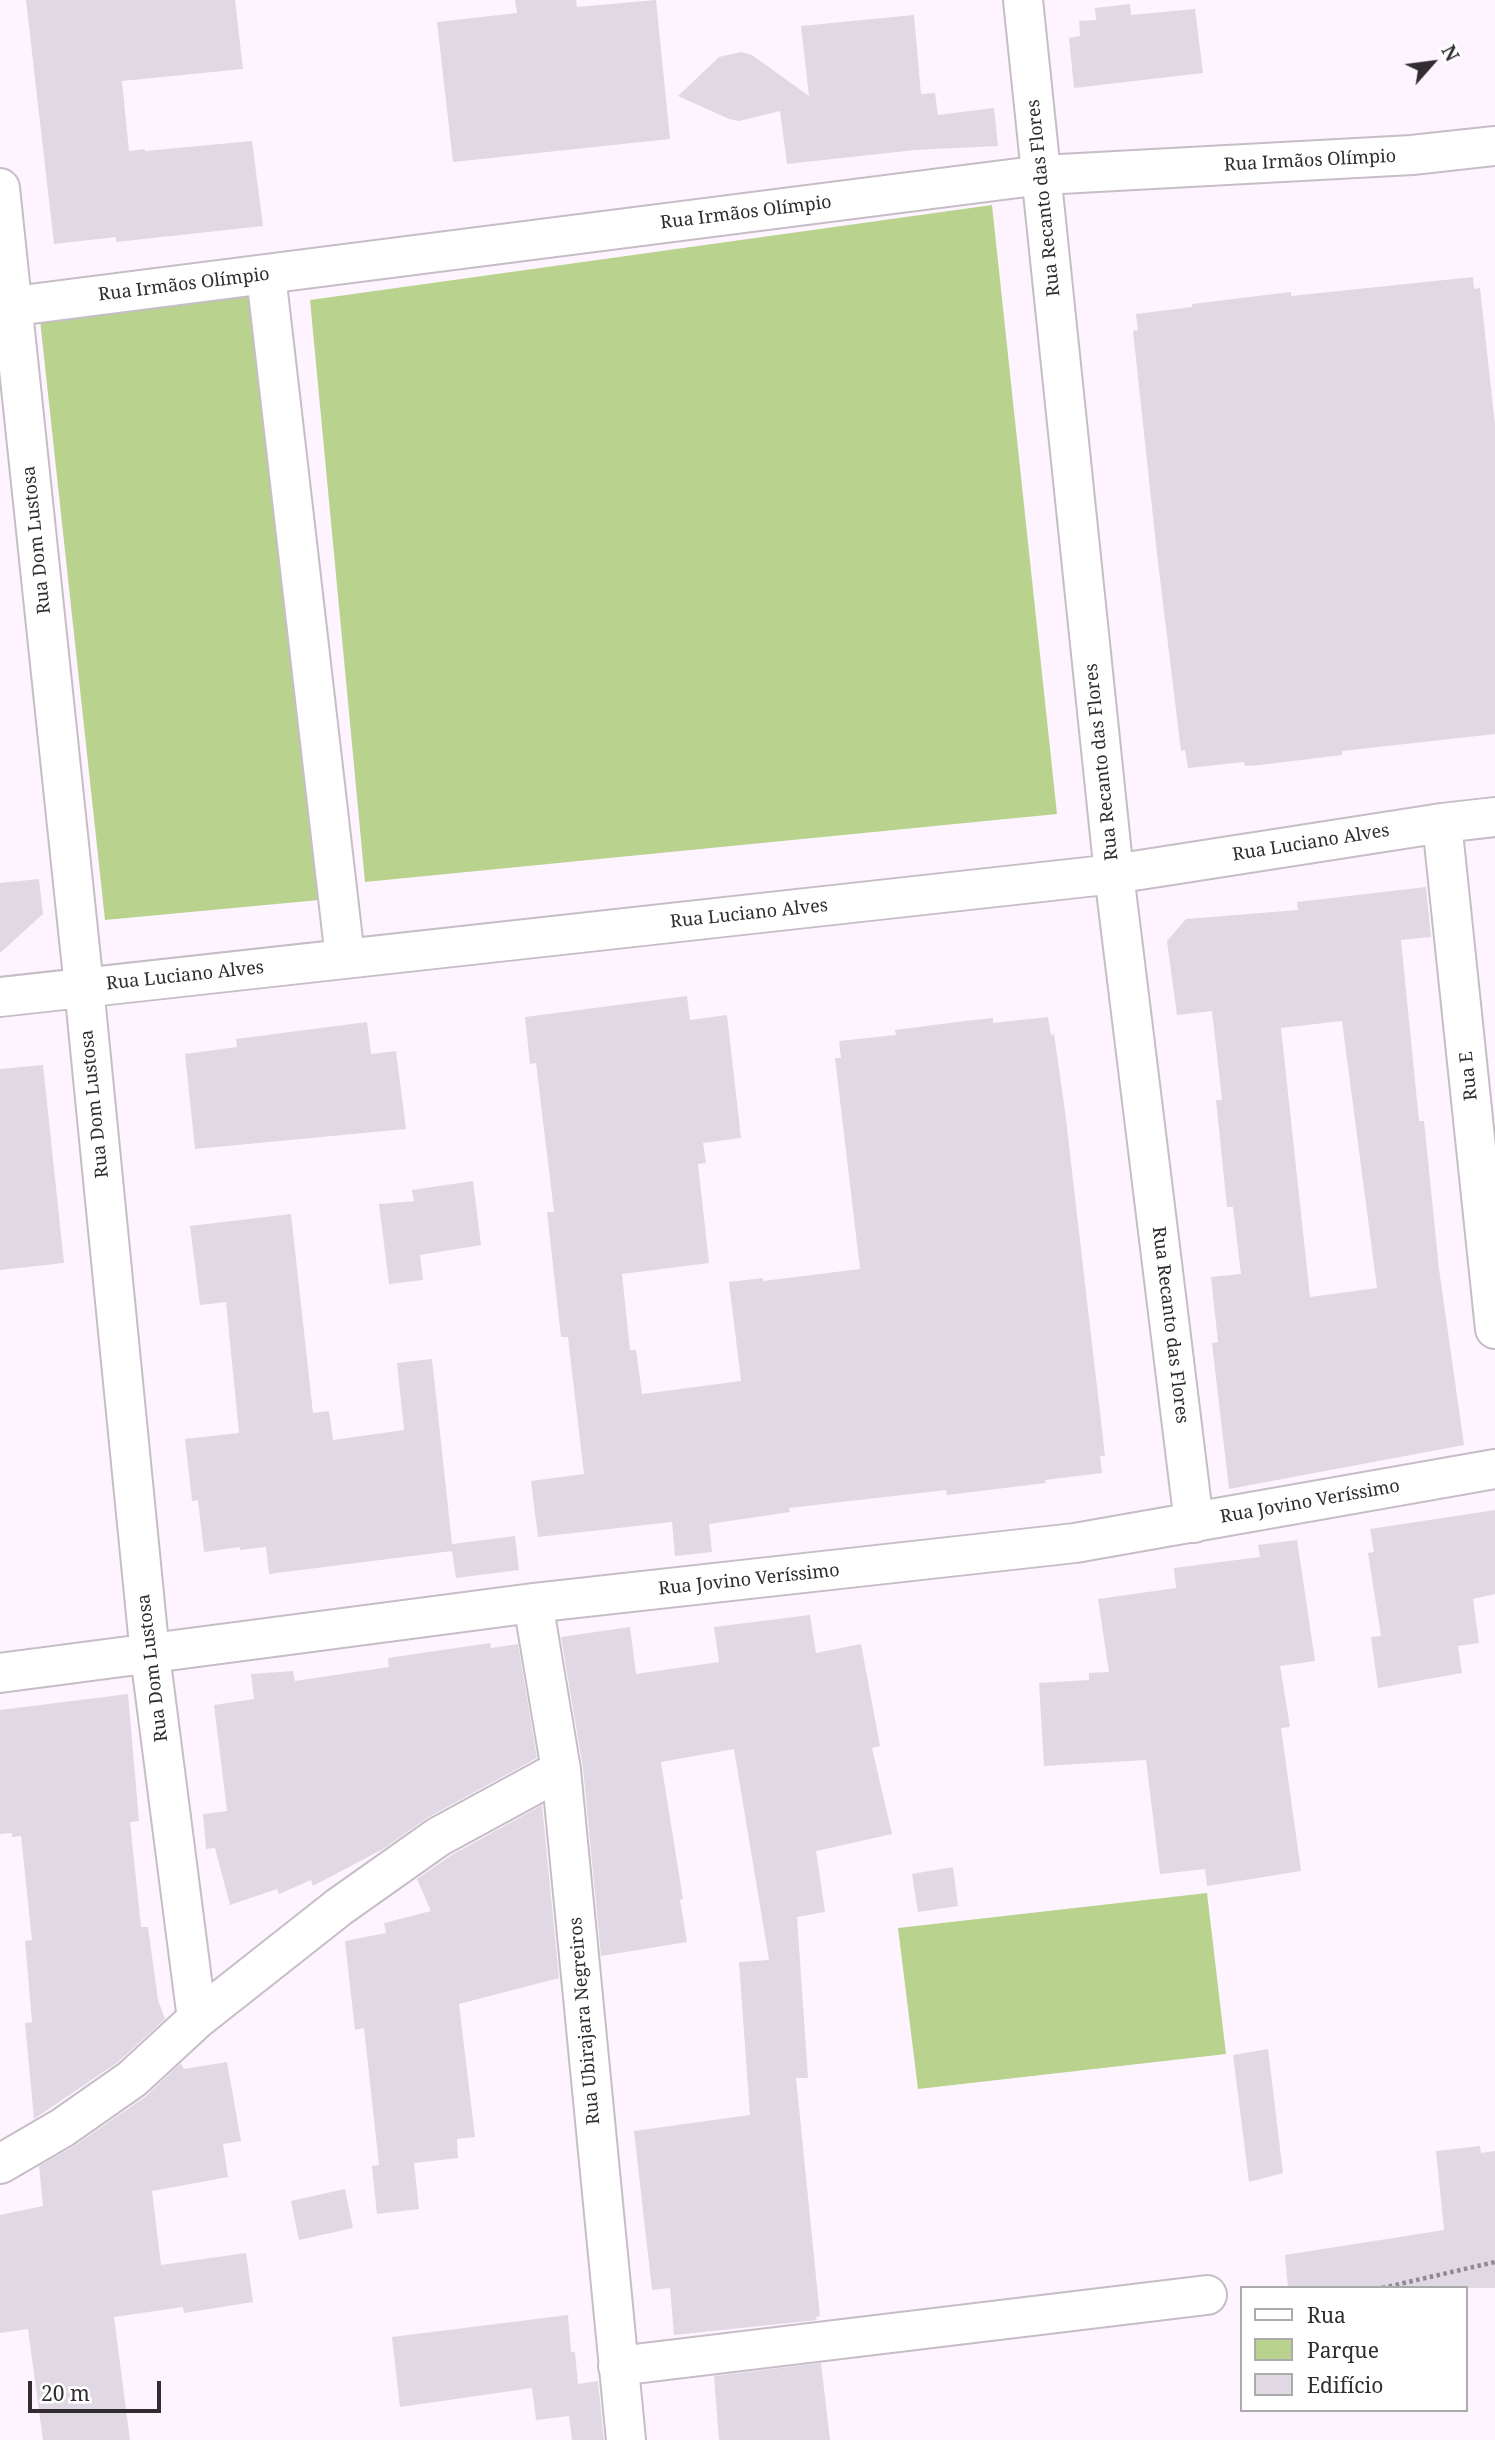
<!DOCTYPE html>
<meta charset="utf-8">
<style>
body{margin:0}
#map{position:relative;width:1495px;height:2440px;overflow:hidden;background:#fef4ff;font-family:"Noto Serif",serif}
canvas{display:block}
.legend{position:absolute;left:1240px;top:2286px;width:228px;height:126px;box-sizing:border-box;background:#fff;border:2px solid #acabac;margin:0;padding:9px 12px;list-style:none;font-size:21px;color:#302c30}
.legend li{display:flex;align-items:center;gap:14px;height:35px}
.legend b{width:35px;border:2px solid #acabac}
.north{position:absolute;left:1397px;top:28px;width:70px;height:70px;-webkit-text-stroke:5px #fff;paint-order:stroke;rotate:62deg;font-size:19px;font-weight:700;line-height:28px;text-align:center;color:#302c30}
.north::after{content:'';display:block;margin:auto;width:24px;height:32px;background:#302c30;clip-path:polygon(50% 0,100% 100%,50% 72%,0 100%)}
.scale{position:absolute;left:28px;top:2381px;width:133px;height:32px;box-sizing:border-box;border:4px solid #302c30;border-top:0;padding-left:9px;font-size:21px;line-height:24px;white-space:nowrap;color:#302c30;-webkit-text-stroke:5px #fff;paint-order:stroke}
</style>
<div id="map">
<canvas width="1495" height="2440"></canvas>
<ul class="legend">
<li><b style="height:9px;background:#fff"></b>Rua</li>
<li><b style="height:19px;background:#b9d38e"></b>Parque</li>
<li><b style="height:19px;background:#e0d8e3"></b>Edifício</li>
</ul>
<div class="north">N</div>
<div class="scale">20 m</div>
</div>
<script>
const ctx = document.querySelector('canvas').getContext('2d');
ctx.lineJoin = 'round';
function fill(path, color) { ctx.fillStyle = color; ctx.fill(path, 'evenodd'); }
const poly = rows => new Path2D(rows.map(r => 'M' + r).join(''));
function trace(path, color, width, dash) { ctx.strokeStyle = color; ctx.lineWidth = width; ctx.lineCap = dash ? 'butt' : 'round'; ctx.setLineDash(dash || []); ctx.stroke(path); }
function write(font, color, halo, rows, align = 'center') {
  ctx.font = font + ' "Noto Serif",serif'; ctx.lineWidth = 5; ctx.setLineDash([]); ctx.textBaseline = 'middle'; ctx.strokeStyle = halo; ctx.fillStyle = color; for (const [text, x, y, turn = 0] of rows) {
    ctx.save(); ctx.translate(x, y); ctx.rotate((+turn || 0) * Math.PI / 180); ctx.textAlign = isNaN(turn) ? turn : align; if (halo) ctx.strokeText(text, 0, 0); ctx.fillText(text, 0, 0); ctx.restore();
  }
}
const green = poly([
 [992,205,1057,814,365,882,310,300],
 [254,296,319,900,105,920,40,320],
 [1207,1893,1226,2054,918,2089,898,1928]
]);
const building = poly([
 [26,0,235,0,243,69,122,81,129,151,145,149,145,151,252,141,263,226,116,242,116,237,54,244],
 [515,0,576,0,577,7,656,0,670,139,453,162,437,22,517,13],
 [1130,4,1131,15,1195,9,1203,73,1074,88,1069,38,1080,36,1079,21,1096,20,1095,8],
 [914,15,921,94,935,93,938,115,994,108,998,146,915,150,787,164,780,111,739,121,729,119,678,96,719,57,741,52,752,55,809,96,801,26],
 [1473,277,1474,289,1480,288,1495,425,1495,734,1342,751,1342,755,1260,765,1245,766,1244,762,1188,768,1185,750,1181,751,1157,554,1133,331,1138,330,1136,314,1192,307,1192,304,1291,292,1291,296],
 [39,879,43,914,0,953,0,883],
 [1426,887,1431,937,1401,940,1419,1121,1424,1121,1439,1269,1464,1445,1229,1489,1212,1343,1218,1342,1211,1277,1241,1274,1233,1207,1227,1207,1216,1100,1222,1100,1212,1011,1177,1015,1167,941,1186,919,1298,910,1297,902],
 [1342,1021,1377,1288,1310,1297,1281,1028],
 [687,996,690,1020,727,1015,741,1138,703,1143,706,1163,698,1164,709,1263,622,1274,630,1350,636,1350,642,1394,741,1381,729,1282,763,1278,763,1281,860,1269,835,1058,841,1058,839,1041,896,1035,895,1030,965,1021,993,1018,993,1023,1048,1017,1051,1035,1054,1034,1065,1111,1105,1456,1100,1456,1102,1473,1045,1480,1046,1483,947,1495,946,1490,789,1508,790,1512,709,1524,712,1552,675,1556,672,1522,538,1537,531,1481,584,1474,568,1337,561,1337,547,1212,554,1212,536,1063,530,1064,525,1017],
 [367,1022,371,1054,396,1051,406,1129,195,1149,185,1054,237,1047,236,1039],
 [43,1065,64,1263,0,1270,0,1069],
 [473,1181,481,1245,420,1255,423,1280,389,1284,379,1204,414,1201,412,1190],
 [291,1214,313,1413,329,1411,333,1440,404,1430,397,1363,432,1359,452,1544,515,1536,519,1570,456,1578,452,1551,269,1574,266,1547,240,1550,240,1547,204,1552,198,1500,192,1501,185,1439,239,1433,226,1302,200,1305,190,1226],
 [1495,1510,1495,1594,1473,1599,1479,1643,1458,1646,1462,1673,1378,1688,1371,1637,1381,1636,1368,1553,1374,1552,1370,1529],
 [1297,1540,1315,1661,1280,1666,1290,1727,1281,1728,1301,1871,1207,1886,1205,1869,1160,1874,1146,1760,1044,1766,1039,1683,1089,1680,1089,1673,1109,1672,1098,1599,1176,1588,1174,1568,1260,1557,1258,1545],
 [810,1615,816,1653,861,1644,880,1746,872,1748,892,1834,816,1851,825,1912,797,1917,808,2078,796,2078,820,2316,816,2317,817,2320,674,2335,670,2288,652,2290,634,2131,750,2115,739,1962,769,1960,734,1749,661,1762,683,1899,680,1900,687,1942,601,1956,583,1768,561,1637,630,1627,636,1674,719,1662,714,1627],
 [490,1643,491,1648,518,1644,537,1758,427,1818,383,1849,313,1886,311,1880,279,1894,277,1889,230,1905,215,1848,206,1849,203,1814,227,1811,214,1705,254,1699,251,1674,293,1671,295,1681,389,1667,388,1658],
 [128,1694,139,1821,130,1822,141,1927,148,1927,158,2000,165,2019,118,2062,34,2119,25,2023,32,2022,25,1941,32,1940,21,1836,12,1837,12,1833,0,1834,0,1710],
 [542,1805,559,1978,459,2004,475,2137,457,2139,458,2158,414,2163,419,2209,377,2214,372,2166,379,2165,364,2028,355,2030,345,1941,386,1933,384,1923,431,1911,417,1879,450,1856],
 [953,1867,958,1906,918,1912,912,1874],
 [1268,2049,1283,2173,1249,2182,1233,2055],
 [227,2062,241,2141,223,2144,228,2177,152,2191,161,2265,246,2253,253,2302,184,2313,183,2307,114,2317,130,2440,43,2440,28,2329,0,2333,0,2215,43,2206,39,2166,74,2146,145,2097,181,2063,184,2069],
 [1480,2146,1481,2153,1495,2151,1495,2288,1288,2288,1285,2255,1444,2230,1436,2151],
 [345,2189,353,2228,299,2240,291,2201],
 [568,2315,571,2352,575,2352,578,2384,598,2381,604,2440,572,2440,569,2416,536,2420,532,2388,400,2407,392,2337],
 [821,2363,830,2440,719,2440,714,2376]
]);
const path = poly([
 [1382,2288,1495,2262]
]);
const minor = poly([
 [1023,0,1114,874,1194,1523],
 [0,188,84,987,150,1655,197,2019],
 [266,275,345,958],
 [0,308,1042,175,1412,155,1495,146],
 [1442,823,1495,1329],
 [0,997,1114,874,1442,823,1495,817],
 [533,1603,561,1770,626,2440],
 [0,1673,533,1603,1075,1543,1495,1469],
 [0,2164,62,2128,132,2079,197,2019,339,1907,438,1837,561,1770],
 [618,2366,1207,2295]
]);
const streetNames = [
 ["Rua Irmãos Olímpio",1310,161,-3],
 ["Rua Recanto das Flores",1044,198,-96],
 ["Rua Irmãos Olímpio",746,213,-7],
 ["Rua Irmãos Olímpio",184,285,-7],
 ["Rua Dom Lustosa",37,540,-96],
 ["Rua Recanto das Flores",1102,762,-96],
 ["Rua Luciano Alves",1311,843,-9],
 ["Rua Luciano Alves",749,914,-6],
 ["Rua Luciano Alves",185,976,-6],
 ["Rua E",1469,1076,-96],
 ["Rua Dom Lustosa",95,1104,-96],
 ["Rua Recanto das Flores",1170,1325,83],
 ["Rua Jovino Veríssimo",1310,1502,-10],
 ["Rua Jovino Veríssimo",749,1580,-6],
 ["Rua Dom Lustosa",153,1668,-97],
 ["Rua Ubirajara Negreiros",585,2021,-95]
];
fill(green, '#b9d38e');
fill(building, '#e0d8e3');
trace(minor, '#c6bdc7', 42);
trace(path, '#8f888f', 4.5, [3.5, 3.5]);
trace(minor, '#fff', 38);
write('18px', '#302c30', '#fff', streetNames);
</script>
